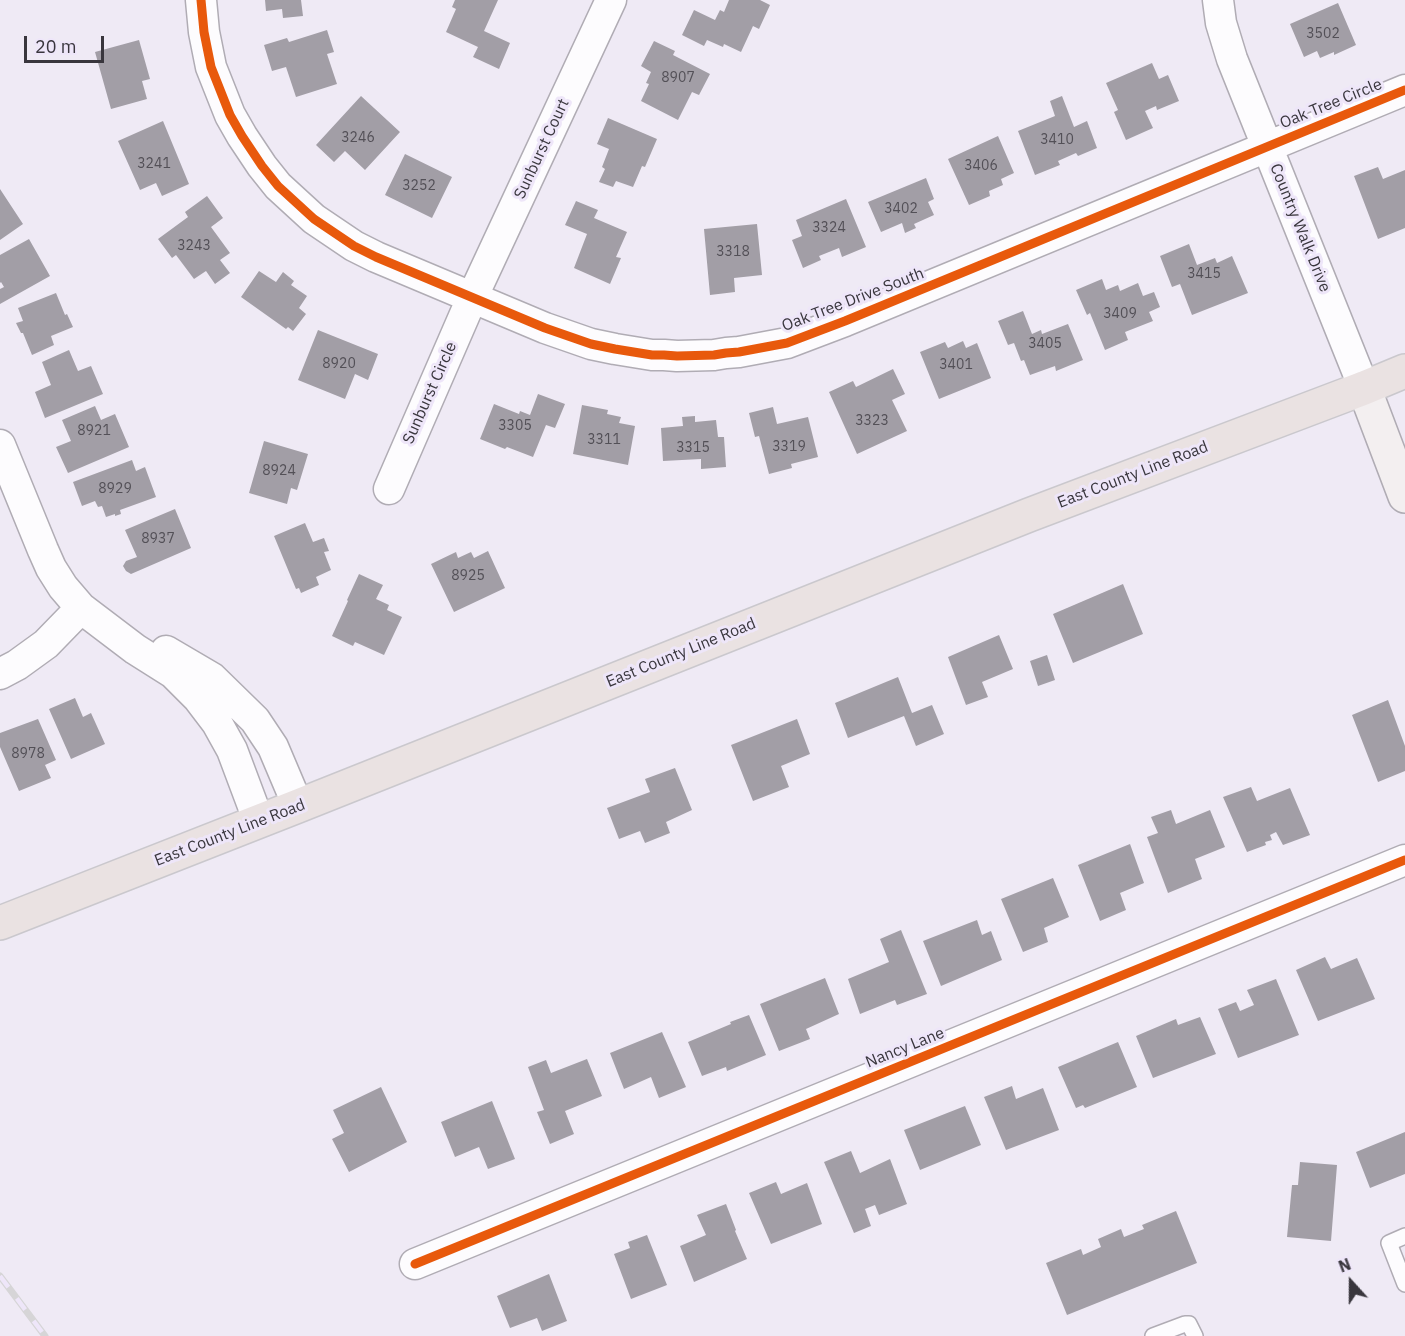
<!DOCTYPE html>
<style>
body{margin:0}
#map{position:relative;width:1405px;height:1336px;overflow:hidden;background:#efeaf5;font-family:"IBM Plex Sans",sans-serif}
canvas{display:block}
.north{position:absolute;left:1321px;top:1252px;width:60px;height:60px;-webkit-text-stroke:4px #eee6f9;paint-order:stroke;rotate:339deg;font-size:16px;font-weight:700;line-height:24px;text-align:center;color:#39363d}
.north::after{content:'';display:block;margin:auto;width:21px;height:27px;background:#39363d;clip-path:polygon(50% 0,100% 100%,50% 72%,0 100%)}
.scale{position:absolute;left:24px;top:36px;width:80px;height:27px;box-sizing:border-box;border:3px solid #39363d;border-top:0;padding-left:8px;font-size:18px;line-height:21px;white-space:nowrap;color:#39363d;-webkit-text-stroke:4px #eee6f9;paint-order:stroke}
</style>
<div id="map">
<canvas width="1405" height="1336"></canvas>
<div class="north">N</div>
<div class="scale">20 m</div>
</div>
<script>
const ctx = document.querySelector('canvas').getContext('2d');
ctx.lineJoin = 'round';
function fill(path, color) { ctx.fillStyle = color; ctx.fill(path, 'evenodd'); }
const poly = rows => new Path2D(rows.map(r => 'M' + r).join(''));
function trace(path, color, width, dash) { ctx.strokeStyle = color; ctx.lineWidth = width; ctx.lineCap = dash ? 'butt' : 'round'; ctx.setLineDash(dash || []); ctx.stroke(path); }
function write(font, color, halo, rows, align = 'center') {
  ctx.font = font + ' "IBM Plex Sans",sans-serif'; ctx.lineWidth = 6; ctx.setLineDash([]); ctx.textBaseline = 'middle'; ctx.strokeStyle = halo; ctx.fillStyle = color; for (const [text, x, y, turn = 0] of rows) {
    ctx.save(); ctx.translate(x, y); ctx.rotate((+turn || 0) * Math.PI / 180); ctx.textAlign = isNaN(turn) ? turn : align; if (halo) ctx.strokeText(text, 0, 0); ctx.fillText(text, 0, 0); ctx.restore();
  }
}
const building = poly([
 [265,0,301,0,303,16,283,18,282,9,266,11],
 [455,0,498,0,484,31,510,43,499,69,473,57,478,47,446,32,456,9,452,7],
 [729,0,760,0,770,5,759,29,753,26,741,52,724,44,723,47,707,40,704,46,682,35,694,10,715,20,720,10,724,12],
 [1338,3,1356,45,1334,55,1334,52,1320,58,1317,51,1304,57,1290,24],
 [327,30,334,52,327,54,337,84,296,97,286,67,272,71,264,45,287,38,289,42],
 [139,40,150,79,142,81,147,99,111,109,95,52],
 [654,41,675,51,673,55,710,74,699,95,692,92,678,120,641,101,649,84,646,83,651,72,641,66],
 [1152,63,1159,79,1168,75,1179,101,1157,110,1156,106,1145,111,1153,128,1126,140,1114,112,1118,110,1106,83],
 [361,96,400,132,365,170,345,151,334,162,316,145],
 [1062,96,1074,127,1087,121,1097,148,1078,156,1076,153,1058,161,1060,165,1035,175,1018,131,1055,116,1050,101],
 [608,118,657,139,645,167,642,166,633,187,616,181,613,187,599,182,605,169,602,167,609,149,597,144],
 [163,121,189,184,162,196,156,183,140,190,118,141],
 [998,136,1014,173,1001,179,1003,185,989,191,990,196,969,205,948,159],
 [405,154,452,177,432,218,385,195],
 [1378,167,1383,179,1405,170,1405,228,1378,239,1354,176],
 [926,178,934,199,928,202,934,215,914,224,916,228,905,233,902,223,881,232,868,202],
 [0,189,23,224,0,240],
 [207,196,223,218,211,227,230,253,220,260,230,273,215,284,206,271,194,279,176,255,172,258,158,239,188,217,185,212],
 [846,199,866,247,842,257,839,248,819,256,821,260,803,268,792,240,802,236,796,220],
 [576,201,598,210,594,218,627,232,616,257,621,258,610,284,574,268,587,234,565,225],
 [757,224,762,275,734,278,735,292,710,295,704,229],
 [29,239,50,276,0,304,0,289,4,287,1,282,0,283,0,255],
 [1189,244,1197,265,1215,258,1217,263,1232,256,1248,293,1192,315,1180,284,1172,287,1160,256],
 [259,271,276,282,283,272,294,281,291,285,307,296,299,308,306,314,293,331,288,327,286,329,241,297],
 [1102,279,1106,290,1118,285,1120,291,1138,283,1143,296,1154,292,1160,307,1149,312,1153,321,1125,332,1128,340,1105,350,1090,313,1087,315,1076,290],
 [56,293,65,315,67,314,73,327,51,336,54,345,32,355,23,333,21,333,16,323,23,321,18,308],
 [1023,311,1032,334,1041,330,1042,334,1068,324,1083,360,1056,371,1055,366,1030,375,1024,360,1021,361,1014,343,1008,345,998,321],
 [318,330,378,354,368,380,355,374,345,399,298,380],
 [963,341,966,348,977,343,991,378,939,399,920,352,945,342,948,348],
 [69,350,78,371,91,366,103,394,45,418,35,392,51,385,42,362],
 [893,369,905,394,892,400,907,431,857,454,829,392,853,381,856,387],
 [538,394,565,404,555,428,546,425,533,457,507,447,505,449,480,439,494,404,519,414,520,411,530,415],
 [582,405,608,410,607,414,621,417,619,423,635,426,628,465,573,454],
 [95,406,101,420,115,414,129,447,68,473,56,447,71,441,62,420],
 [773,407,777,424,808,417,818,457,791,464,792,468,769,474,759,436,755,437,749,413],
 [695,416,695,422,716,420,718,437,724,437,726,467,701,469,701,459,663,461,661,428,683,426,682,417],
 [264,441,308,454,297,490,291,488,287,504,249,493],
 [132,460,136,471,145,467,156,497,120,510,121,514,115,516,115,514,106,517,102,506,98,507,95,501,82,506,73,482],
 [175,509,191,548,131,574,126,571,123,566,126,561,137,557,125,530],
 [305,523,313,542,324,538,329,551,324,552,331,570,316,577,319,585,301,593,299,588,296,589,274,536],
 [488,551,505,588,454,612,431,564,456,552,458,558,471,552,474,558],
 [359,574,383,585,376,599,389,605,387,610,402,617,384,655,355,642,353,646,332,636,348,601,347,600],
 [1123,584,1143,634,1073,663,1053,614],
 [999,635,1013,669,982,682,988,697,966,705,948,657],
 [1047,655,1055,680,1038,686,1030,661],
 [898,677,912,713,932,705,944,734,916,746,904,716,848,738,835,703],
 [75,698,83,717,91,713,105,744,71,759,49,709],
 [1388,700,1405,746,1405,771,1378,782,1352,715],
 [38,719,56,760,45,765,51,778,19,791,0,747,0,733],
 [797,719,810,754,781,766,789,787,753,801,731,745],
 [675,768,692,810,666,822,670,833,645,843,640,831,619,839,607,808,650,792,645,779],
 [1251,787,1257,801,1290,788,1310,835,1283,845,1276,832,1270,835,1272,840,1265,842,1266,845,1247,852,1223,797],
 [1171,810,1176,824,1210,810,1225,847,1195,859,1202,879,1168,893,1147,837,1158,833,1151,817],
 [1130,844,1144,883,1120,893,1126,910,1100,921,1078,865],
 [1053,878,1069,917,1044,928,1048,942,1023,952,1001,899],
 [977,920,982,935,991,931,1002,960,941,986,923,941],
 [901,930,927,994,897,1005,895,1000,860,1014,848,979,889,962,880,939],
 [1325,957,1331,969,1357,958,1375,999,1318,1021,1296,970],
 [825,978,839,1014,806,1029,810,1039,779,1051,760,1004],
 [1276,979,1299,1035,1238,1058,1218,1009,1236,1002,1240,1011,1254,1005,1247,990],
 [749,1015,766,1055,727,1071,726,1067,702,1076,688,1042,731,1024,730,1022],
 [1200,1017,1216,1054,1153,1078,1136,1036,1176,1019,1178,1025],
 [662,1032,686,1087,659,1098,651,1077,624,1089,610,1053],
 [1118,1042,1137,1087,1085,1108,1083,1105,1076,1108,1058,1067],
 [587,1059,602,1096,565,1111,574,1134,550,1144,537,1112,544,1110,528,1067,546,1060,551,1073],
 [1012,1086,1016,1099,1043,1088,1059,1130,1006,1150,984,1097],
 [381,1087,407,1142,349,1172,332,1139,344,1133,333,1110],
 [492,1101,515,1159,488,1169,479,1147,455,1157,441,1122],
 [965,1106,981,1145,920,1170,904,1130],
 [1405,1132,1405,1174,1370,1188,1356,1152],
 [851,1151,860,1173,890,1159,907,1204,879,1215,875,1205,865,1209,871,1226,854,1233,824,1162],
 [1300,1162,1337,1165,1331,1241,1287,1237,1292,1185,1298,1185],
 [776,1182,781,1194,807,1183,822,1224,771,1244,749,1193],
 [726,1204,736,1230,735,1231,747,1259,694,1282,680,1246,706,1235,697,1215],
 [1176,1211,1197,1263,1067,1315,1046,1263,1081,1249,1083,1255,1101,1247,1098,1239,1121,1229,1124,1237,1144,1229,1142,1225],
 [647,1235,667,1285,631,1299,614,1254,630,1248,628,1242],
 [549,1274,567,1321,542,1331,537,1318,510,1328,497,1296]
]);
const lane = poly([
 [1405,1236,1389,1243,1405,1284],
 [1153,1336,1185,1324,1189,1324,1195,1336]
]);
const street = poly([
 [201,0,204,32,211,67,230,115,242,136,262,166,278,186,314,219,354,246,376,257,545,328,591,344,615,349,652,355,664,355,677,356,714,355,726,353,739,352,787,343,845,321,1405,90],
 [1218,0,1221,23,1232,59,1364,388],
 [0,445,43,550,51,568,63,587,81,608,135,649,173,673,198,698,217,723,232,750,259,822],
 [389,489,472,298,611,0],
 [166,651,212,678,255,720,273,747,298,806],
 [0,674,17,665,46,644,81,608],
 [415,1264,1405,860]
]);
const secondary = poly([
 [1364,388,1405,496]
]);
const primary = poly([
 [0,923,298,806,1029,515,1364,388,1405,371]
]);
const rail = poly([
 [0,1276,45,1336]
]);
const cycleway = poly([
 [201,0,204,32,211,67,230,115,242,136,262,166,278,186,314,219,354,246,376,257,545,328,591,344,615,349,652,355,664,355,677,356,714,355,726,353,739,352,787,343,845,321,1405,90],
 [415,1264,1405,860]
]);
const numberNames = [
 ["3502",1323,34],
 ["8907",678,78],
 ["3246",358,138],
 ["3410",1057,140],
 ["3241",154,164],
 ["3406",981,166],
 ["3252",419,186],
 ["3402",901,209],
 ["3324",829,228],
 ["3243",194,246],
 ["3318",733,252],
 ["3415",1204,274],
 ["3409",1120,314],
 ["3405",1045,344],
 ["8920",339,364],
 ["3401",956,365],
 ["3323",872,421],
 ["3305",515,426],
 ["8921",94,431],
 ["3311",604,440],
 ["3319",789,447],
 ["3315",693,448],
 ["8924",279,471],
 ["8929",115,489],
 ["8937",158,539],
 ["8925",468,576],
 ["8978",28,754]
];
const streetNames = [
 ["Oak Tree Circle",1331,104,-22],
 ["Sunburst Court",542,149,-65],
 ["Country Walk Drive",1300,228,68],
 ["Oak Tree Drive South",853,300,-21],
 ["Sunburst Circle",430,393,-66],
 ["East County Line Road",1133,475,-21],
 ["East County Line Road",681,653,-22],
 ["East County Line Road",230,833,-21],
 ["Nancy Lane",905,1048,-22]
];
fill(building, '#a29ea6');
trace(lane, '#b0acb4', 18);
trace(street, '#b0acb4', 33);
trace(secondary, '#b0acb4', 36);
trace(primary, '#cac8cd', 36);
trace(lane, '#fdfcfe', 15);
trace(street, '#fdfcfe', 30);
trace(secondary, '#f3eff0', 33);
trace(primary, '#eae2e2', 33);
trace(rail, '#d6d5d7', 7);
trace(rail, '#eee6f9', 4.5, [14]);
trace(cycleway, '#e8590c', 9);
write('14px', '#535057', null, numberNames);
write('16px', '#39363d', '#eee6f9', streetNames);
</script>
